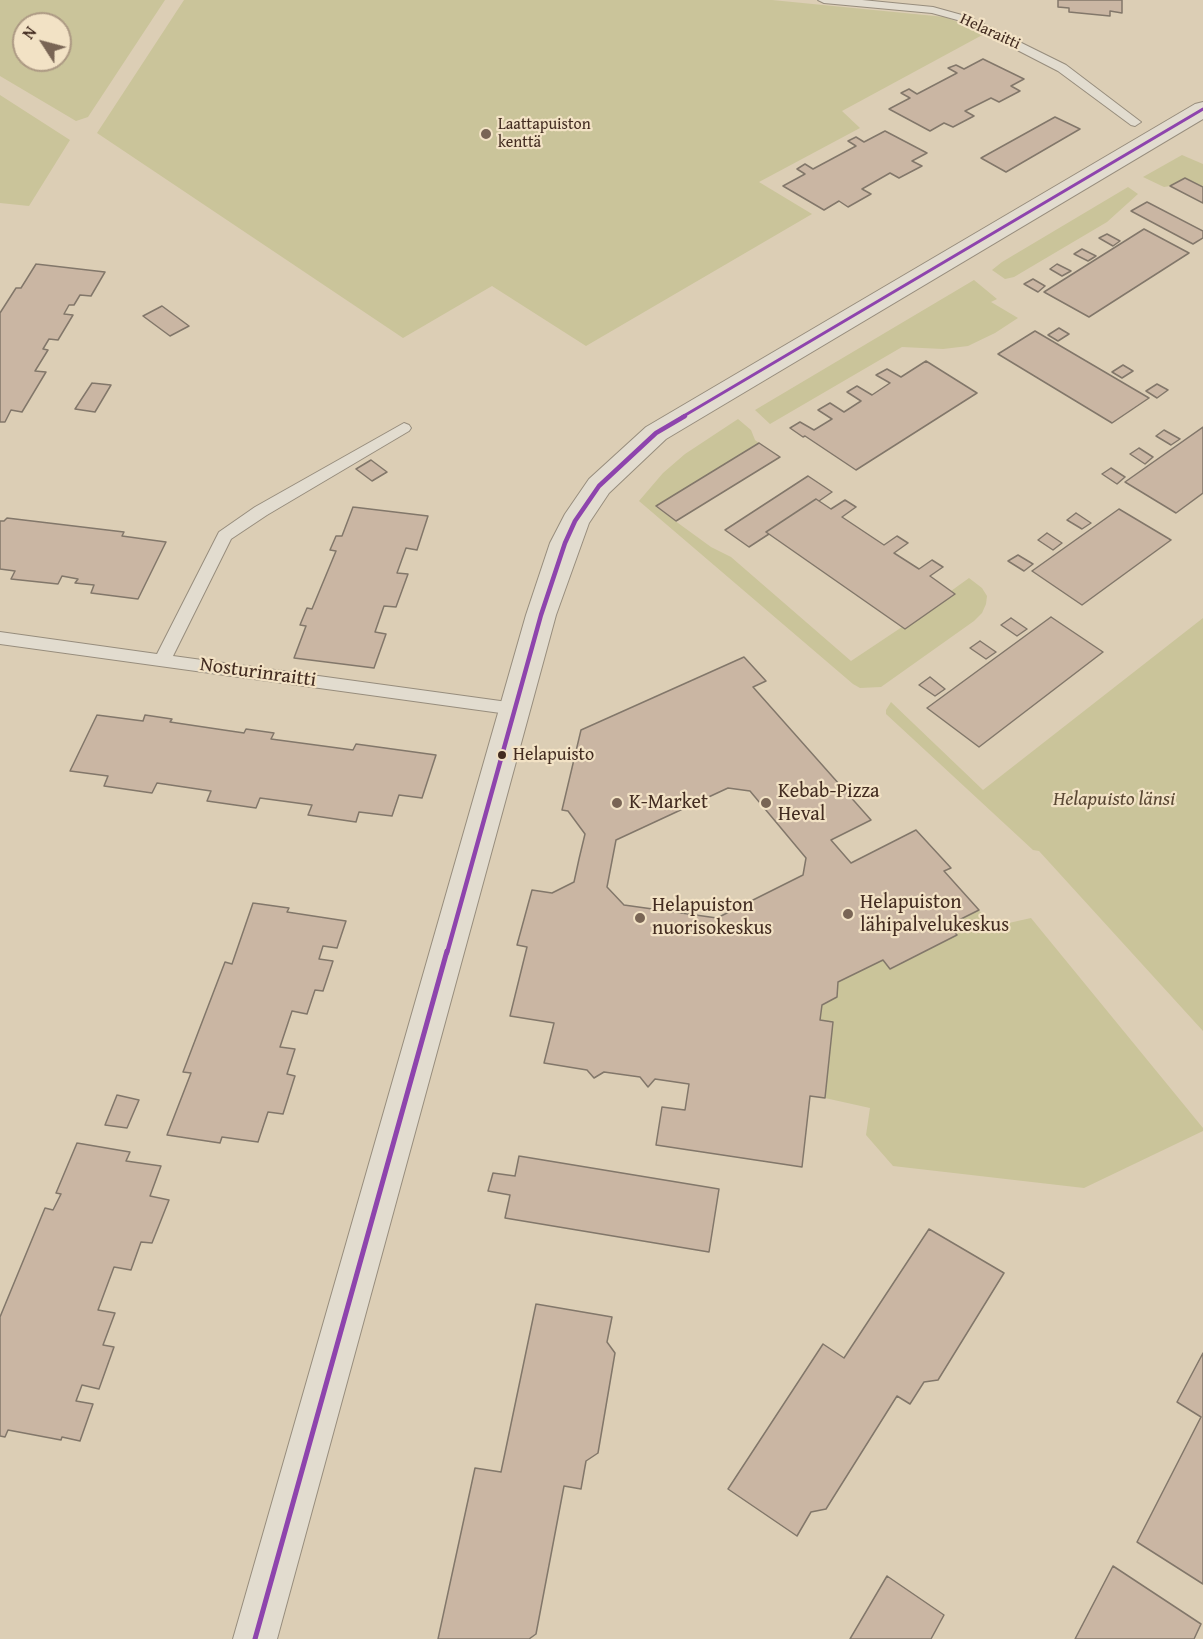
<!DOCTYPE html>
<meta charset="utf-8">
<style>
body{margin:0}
#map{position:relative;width:1203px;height:1639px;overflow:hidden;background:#dcceb5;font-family:"Gentium Book Plus",serif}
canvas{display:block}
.north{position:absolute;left:12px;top:12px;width:60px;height:60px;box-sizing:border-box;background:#f2e2c5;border:2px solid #ac9983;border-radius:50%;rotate:306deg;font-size:16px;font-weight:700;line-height:24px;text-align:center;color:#432c21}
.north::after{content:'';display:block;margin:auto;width:21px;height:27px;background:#796555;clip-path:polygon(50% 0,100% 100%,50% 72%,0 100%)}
</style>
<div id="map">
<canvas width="1203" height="1639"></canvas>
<div class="north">N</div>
</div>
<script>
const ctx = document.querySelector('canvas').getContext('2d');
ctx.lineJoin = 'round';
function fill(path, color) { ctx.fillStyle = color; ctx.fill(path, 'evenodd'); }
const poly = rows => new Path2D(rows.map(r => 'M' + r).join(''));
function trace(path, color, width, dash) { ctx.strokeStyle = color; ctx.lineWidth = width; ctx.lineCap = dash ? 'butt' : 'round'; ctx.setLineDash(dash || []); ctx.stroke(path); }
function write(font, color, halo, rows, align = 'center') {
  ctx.font = font + ' "Gentium Book Plus",serif'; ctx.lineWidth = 4.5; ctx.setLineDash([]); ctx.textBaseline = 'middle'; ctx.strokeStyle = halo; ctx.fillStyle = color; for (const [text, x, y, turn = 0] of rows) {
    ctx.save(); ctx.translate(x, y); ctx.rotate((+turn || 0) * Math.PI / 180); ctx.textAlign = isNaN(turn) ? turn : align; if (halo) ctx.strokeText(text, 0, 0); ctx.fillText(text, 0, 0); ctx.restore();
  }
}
const green = poly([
 [0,0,165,0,88,117,76,121,0,76],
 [24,24,60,24,60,60,24,60],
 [184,0,772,0,945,17,986,33,842,111,860,128,759,182,812,214,586,346,492,286,403,338,97,133],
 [0,95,70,140,29,206,0,203],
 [1182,155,1203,164,1203,187,1185,178,1170,186,1164,187,1143,177],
 [1128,187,1138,194,1107,222,1014,277,1005,279,992,270,1002,262],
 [974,280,997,299,991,302,1018,318,995,333,968,346,943,349,902,347,770,424,755,410],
 [738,419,751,430,755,440,759,443,656,507,711,547,731,557,851,661,902,627,905,629,954,594,951,591,969,578,982,588,987,596,986,604,982,613,974,621,881,687,860,688,853,684,639,501,663,473,685,454],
 [1203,618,1203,1031,1039,851,1033,850,886,714,886,710,891,702,983,790],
 [979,910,991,927,1031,918,1203,1128,1203,1131,1084,1188,893,1166,866,1135,870,1108,825,1098,833,1022,820,1020,822,1005,837,997,838,982,883,960,891,969,957,935,949,925]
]);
const building = poly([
 [1058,0,1122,0,1122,13,1110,11,1110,16,1069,12,1069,8,1058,7,1058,0],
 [983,59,1024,79,1011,86,1020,91,999,102,991,98,965,111,974,116,953,127,944,123,930,131,889,109,910,98,901,93,909,89,917,94,957,73,948,68,956,65,964,69,983,59],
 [1055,117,1080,129,1006,172,981,158,1055,117],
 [885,131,927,153,912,161,922,166,899,178,890,173,862,189,871,194,848,207,839,201,824,210,783,186,805,174,797,169,805,164,813,169,856,146,848,141,856,137,864,142,885,131],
 [1185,178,1203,187,1203,203,1170,186,1185,178],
 [1147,202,1203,231,1203,238,1193,244,1131,211,1147,202],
 [1144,229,1189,253,1089,317,1044,292,1144,229],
 [1107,234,1120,241,1113,246,1099,238,1107,234],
 [1082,249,1096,256,1088,261,1074,254,1082,249],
 [36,264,105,272,91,296,80,295,74,305,69,305,64,314,73,315,58,340,49,339,43,349,48,350,35,371,46,372,22,412,11,410,5,422,0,422,0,313,16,288,21,288,36,264],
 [1057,264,1071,271,1062,276,1050,269,1057,264],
 [1033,279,1045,286,1038,292,1024,284,1033,279],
 [162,306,189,326,170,336,143,316,162,306],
 [1059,328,1069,334,1058,341,1048,335,1059,328],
 [1035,331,1149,398,1112,423,998,354,1035,331],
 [926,361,977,393,856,470,805,436,803,437,790,428,800,422,814,430,832,419,818,410,830,403,844,412,861,401,847,392,857,386,872,395,890,383,876,375,887,369,901,377,926,361],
 [1123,365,1133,371,1122,378,1112,372,1123,365],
 [92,383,111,385,95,412,75,409,92,383],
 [1157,384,1168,390,1157,398,1146,391,1157,384],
 [1203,427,1203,493,1176,513,1125,482,1203,427],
 [1164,430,1180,439,1171,445,1156,436,1164,430],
 [759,443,780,457,676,521,656,506,759,443],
 [1139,448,1153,457,1145,464,1130,454,1139,448],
 [371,460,387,472,372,481,356,469,371,460],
 [1111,468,1125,477,1117,484,1102,474,1111,468],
 [808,476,832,492,819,501,816,499,766,532,769,534,749,547,725,530,808,476],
 [816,499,831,509,845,500,856,507,842,517,884,545,897,536,908,543,894,553,919,569,932,560,943,567,930,576,955,594,905,629,766,532,816,499],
 [353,507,428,516,417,550,406,548,397,573,408,574,396,607,384,606,375,632,386,634,374,668,294,658,306,626,300,625,307,608,312,609,336,551,330,550,336,536,342,536,353,507],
 [1119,509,1171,540,1082,605,1032,571,1119,509],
 [1076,513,1091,523,1082,529,1067,520,1076,513],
 [7,518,124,532,122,536,166,542,138,599,91,593,94,585,75,583,78,579,62,576,58,584,11,579,15,571,0,569,0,521,4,521,7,518],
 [1047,533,1062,543,1053,550,1038,540,1047,533],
 [1018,555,1033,564,1024,571,1008,561,1018,555],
 [1051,617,1103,652,979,747,927,708,1051,617],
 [1011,618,1027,629,1017,636,1001,625,1011,618],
 [980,641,996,652,986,659,970,648,980,641],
 [744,657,766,681,753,687,871,820,831,840,851,863,916,830,951,868,944,871,979,910,949,925,957,935,890,969,883,960,838,982,837,997,822,1005,820,1020,833,1022,825,1098,810,1096,802,1167,656,1145,662,1107,685,1110,689,1084,655,1079,648,1087,640,1077,604,1072,594,1078,587,1070,544,1063,554,1023,510,1016,527,947,517,945,532,890,552,893,574,882,579,859,585,834,568,811,562,810,581,730,744,657],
 [728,788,750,791,806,858,803,875,717,918,624,905,607,887,616,840,728,788],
 [930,677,945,689,935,696,919,685,930,677],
 [97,715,143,721,145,715,172,719,170,722,244,733,246,729,274,733,271,739,353,750,356,744,436,755,422,798,399,795,392,816,359,812,356,822,308,815,312,805,260,798,256,808,207,801,211,791,157,783,152,793,104,786,108,776,70,771,97,715],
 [253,903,289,908,287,912,346,921,337,948,323,946,319,959,333,961,323,991,315,990,307,1014,292,1011,280,1047,295,1049,287,1074,295,1076,283,1114,268,1112,258,1142,222,1137,220,1143,167,1135,191,1073,183,1072,225,962,232,964,253,903],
 [117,1095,139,1100,127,1128,105,1125,117,1095],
 [77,1143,130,1152,126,1161,161,1166,150,1196,169,1200,152,1243,141,1242,131,1270,114,1267,98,1310,115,1313,103,1345,114,1347,99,1389,82,1385,76,1401,93,1404,80,1441,62,1437,61,1440,8,1430,5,1437,0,1436,0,1317,45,1208,53,1210,61,1194,56,1193,77,1143],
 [519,1156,719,1189,709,1252,505,1218,510,1195,488,1191,493,1173,515,1176,519,1156],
 [929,1229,1004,1273,938,1380,924,1382,910,1404,897,1396,826,1509,811,1512,797,1536,728,1489,823,1344,844,1358,929,1229],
 [536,1304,612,1317,607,1342,615,1353,598,1453,586,1461,581,1489,564,1486,536,1634,529,1639,438,1639,475,1468,501,1472,536,1304],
 [1203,1353,1203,1584,1137,1542,1201,1417,1177,1402,1203,1353],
 [1113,1566,1201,1624,1194,1639,1075,1639,1113,1566],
 [887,1576,944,1615,931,1639,850,1639,887,1576]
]);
const service = poly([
 [818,0,862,0,933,7,969,17,1066,65,1141,122,1135,126,1131,125,1058,71,961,21,932,13,824,3,818,0],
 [404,423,409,425,411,428,409,431,267,515,231,539,173,656,515,703,521,705,524,709,521,713,515,715,0,644,0,632,157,654,219,532,255,507,404,423]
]);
const tertiary = poly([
 [1203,102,1203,119,666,439,609,493,589,523,556,615,277,1639,233,1639,526,615,550,543,565,514,589,479,646,427,1195,104,1203,102]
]);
const bus1Far2 = poly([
 [682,417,1203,109]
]);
const bus1Far1 = poly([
 [447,953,541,615,565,543,575,521,599,486,656,433,685,416]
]);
const bus1 = poly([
 [255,1639,447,951]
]);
const markers = [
 [486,134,6,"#796555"],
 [502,755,5,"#432c21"],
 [617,803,6,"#796555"],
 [766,803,6,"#796555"],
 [848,914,6,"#796555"],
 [640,918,6,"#796555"]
];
const farStreetnames = [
 ["Helaraitti",990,32,25]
];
const farPoinames = [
 ["Laattapuiston",498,125],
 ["kenttä",498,143]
];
const busNames = [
 ["Helapuisto",513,755]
];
const streetNames = [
 ["Nosturinraitti",258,673,8]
];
const poiNames = [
 ["Kebab-Pizza",778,792],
 ["Heval",778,815],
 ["K-Market",629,803],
 ["Helapuiston",860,903],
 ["lähipalvelukeskus",860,926],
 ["Helapuiston",652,906],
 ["nuorisokeskus",652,929]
];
const parkNames = [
 ["Helapuisto länsi",1114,800]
];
fill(green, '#cac49a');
fill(building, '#cab6a3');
trace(building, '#82776a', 1.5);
trace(service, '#978d7d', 2);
trace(tertiary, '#978d7d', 2);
fill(service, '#e2dccf');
fill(tertiary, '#e2dccf');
trace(bus1Far2, '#8e44ad', 3);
trace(bus1Far1, '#8e44ad', 4.5);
trace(bus1, '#8e44ad', 5);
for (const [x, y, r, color] of markers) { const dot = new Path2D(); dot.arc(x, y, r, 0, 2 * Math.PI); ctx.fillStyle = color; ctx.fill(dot); trace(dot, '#f2e2c5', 2); }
write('16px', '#432c21', '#f2e2c5', farStreetnames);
write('16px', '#432c21', '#f2e2c5', farPoinames, 'left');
write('18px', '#432c21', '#f2e2c5', busNames, 'left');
write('20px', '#432c21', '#f2e2c5', streetNames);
write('20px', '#432c21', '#f2e2c5', poiNames, 'left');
write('italic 20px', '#5b4935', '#f2e2c5', parkNames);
</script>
